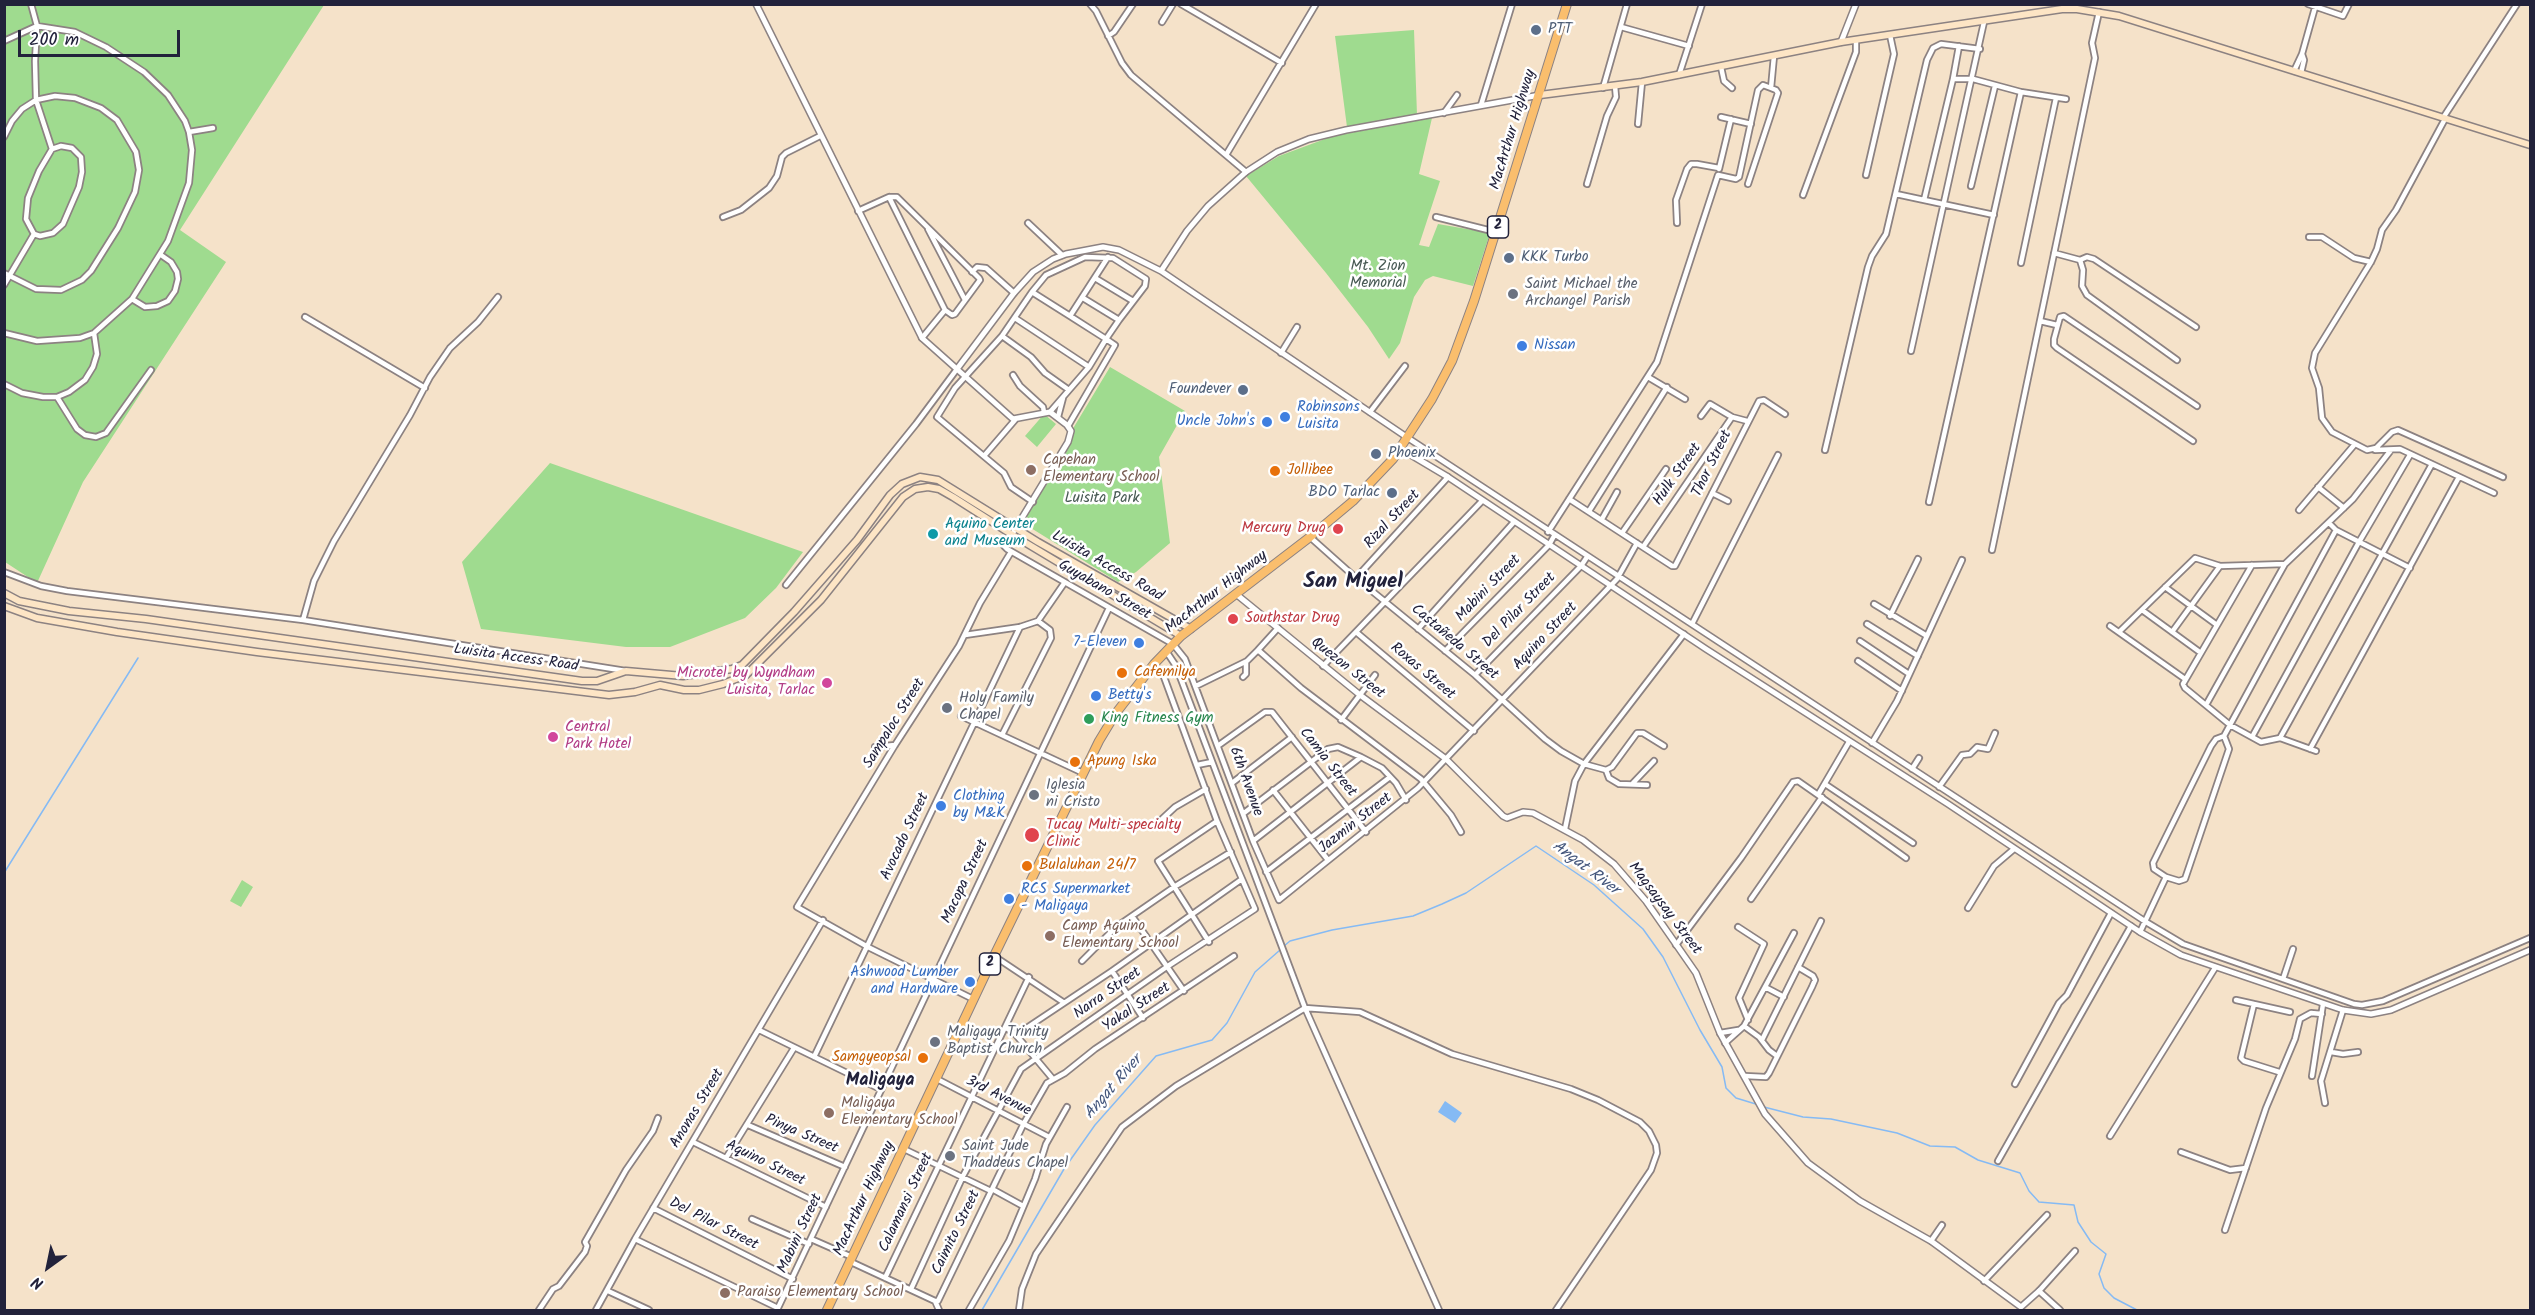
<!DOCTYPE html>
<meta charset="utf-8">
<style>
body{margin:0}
#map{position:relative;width:2535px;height:1315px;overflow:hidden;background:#f5e2c9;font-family:Kalam,sans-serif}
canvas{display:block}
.frame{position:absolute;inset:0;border:6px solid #22223b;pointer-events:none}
.north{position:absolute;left:18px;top:1237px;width:60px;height:60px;-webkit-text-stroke:4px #fff;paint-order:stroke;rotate:213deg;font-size:16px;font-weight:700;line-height:24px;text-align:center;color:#22223b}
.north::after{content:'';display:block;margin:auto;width:21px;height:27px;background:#22223b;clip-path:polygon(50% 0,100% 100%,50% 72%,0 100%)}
.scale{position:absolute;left:18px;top:30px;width:162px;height:27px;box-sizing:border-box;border:3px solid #22223b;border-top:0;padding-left:8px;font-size:18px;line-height:21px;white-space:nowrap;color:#22223b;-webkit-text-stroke:4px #fff;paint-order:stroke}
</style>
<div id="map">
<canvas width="2535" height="1315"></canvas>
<div class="frame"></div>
<div class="north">N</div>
<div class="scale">200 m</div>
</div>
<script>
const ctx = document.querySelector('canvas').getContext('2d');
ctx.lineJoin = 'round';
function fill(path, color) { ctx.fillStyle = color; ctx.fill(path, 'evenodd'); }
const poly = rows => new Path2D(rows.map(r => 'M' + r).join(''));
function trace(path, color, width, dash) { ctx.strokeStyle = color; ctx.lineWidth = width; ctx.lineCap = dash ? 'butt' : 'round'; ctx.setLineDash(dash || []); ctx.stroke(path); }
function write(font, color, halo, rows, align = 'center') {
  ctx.font = font + ' Kalam,sans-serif'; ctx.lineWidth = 5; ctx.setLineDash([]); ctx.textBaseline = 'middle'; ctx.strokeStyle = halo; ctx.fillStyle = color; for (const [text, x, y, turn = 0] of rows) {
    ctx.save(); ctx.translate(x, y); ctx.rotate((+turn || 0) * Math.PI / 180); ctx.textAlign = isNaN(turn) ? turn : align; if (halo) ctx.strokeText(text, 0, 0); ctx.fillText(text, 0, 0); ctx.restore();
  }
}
const green = poly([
 [4,5,324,5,180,230,226,262,83,482,37,583,5,562],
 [1414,30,1417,115,1347,127,1335,36],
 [1432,118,1419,174,1440,181,1419,245,1429,247,1438,224,1490,233,1473,286,1433,276,1425,280,1414,297,1400,343,1389,359,1368,327,1326,273,1246,176,1279,156,1333,136],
 [1110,367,1185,411,1159,457,1170,543,1136,572,1118,582,1018,520],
 [1044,414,1056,424,1037,447,1025,436],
 [550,463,803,552,776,588,745,618,670,647,626,647,481,629,462,562],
 [242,880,253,887,241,907,230,901]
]);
const water = poly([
 [1445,1101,1462,1113,1455,1123,1438,1112]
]);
const stream = poly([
 [4,873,138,658],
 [1284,946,1290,941,1332,930,1413,916,1442,904,1466,893,1536,846,1594,885,1643,929,1663,957,1700,1030,1722,1067,1726,1088,1736,1098,1759,1105],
 [1764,1107,1803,1117,1831,1119,1897,1133,1930,1146,1955,1147,1978,1160,2020,1173,2029,1191,2039,1202,2074,1205,2078,1222,2091,1242,2106,1254,2099,1274,2104,1288,2114,1298,2137,1310],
 [982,1310,1064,1169,1095,1125,1156,1056,1212,1040,1227,1023,1255,972,1280,950]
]);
const minor = poly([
 [31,4,37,26,35,61,36,100,52,149],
 [1090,4,1096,11,1122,63,1131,75,1246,172],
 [1181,4,1282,63],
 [2308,4,2343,16,2349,4],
 [1162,22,1173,4],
 [1621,27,1689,46],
 [1108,36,1114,32,1133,4],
 [4,41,37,26,75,32,106,47,144,72,168,95,185,121,189,132,192,150,189,183,168,241,132,299,94,333,80,338,37,341,4,333],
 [1721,67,1724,81,1732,88],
 [2294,71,2302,54,2316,4],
 [2301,73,2304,60,2302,54],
 [1679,75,1702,4],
 [1953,79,1959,46],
 [1603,88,1627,4],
 [1481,105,1512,4],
 [1444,113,1457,95],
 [1721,117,1751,124],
 [2443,118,2517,4],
 [2445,119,2396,210,2382,230,2377,249,2371,262,2315,353,2312,368,2319,388,2322,418,2332,432,2367,450,2376,448,2392,432,2398,430,2503,477],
 [1638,124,1642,82],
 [189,132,213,128],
 [4,137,12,121,22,109,36,100,55,96,75,98,101,108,117,120,136,152,139,170,135,192,118,228,91,271,82,280,61,290,36,289,4,273],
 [61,146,72,148,81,157,82,172,79,187,63,224,53,233,40,236,34,234,26,219,28,198,39,171,52,149,61,146],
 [1226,155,1316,4],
 [1719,169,1731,119],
 [1866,175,1894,54,1890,35],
 [1587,184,1607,116,1616,97,1615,86],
 [1748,184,1778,93,1776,90,1771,88],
 [1971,186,1995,86],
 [1896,194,1994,215],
 [1803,195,1856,52,1856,40],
 [1924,200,1953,79,1973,79,2021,92,2066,99],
 [858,211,889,197,897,197,979,278,980,280,955,314,952,315,945,310,889,197],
 [723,217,741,210,769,188,777,176,782,157,786,153,820,136],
 [1436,217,1496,232],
 [1028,223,1062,255],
 [1677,223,1676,200,1687,169,1691,164,1697,164,1719,168],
 [928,229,965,300],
 [2309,237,2322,237,2354,258,2371,262],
 [2054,253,2080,260,2083,270,2082,286,2087,295,2177,360],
 [2080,260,2087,257,2094,259,2196,327],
 [2021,263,2056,98],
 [972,272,977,267,986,268,1014,293],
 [1095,278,1133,301],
 [4,285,34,234],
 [1032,292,1002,336,955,388,937,417,1004,473,1011,487,1033,502],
 [1083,298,1119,320],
 [132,299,145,307,157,306,168,301,175,291,178,279,177,272,171,262,161,255],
 [1070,316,1108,257],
 [305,317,425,388],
 [1015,318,1089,367,1106,339,1119,320,1145,286,1146,279,1113,258,1085,257,1046,275,1032,292,1070,316,1106,339,1115,345,1068,426],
 [2040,321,2057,325],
 [1002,336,1031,357,1045,373,1069,390],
 [922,338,945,310],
 [1911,351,1984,22],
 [1281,353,1297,327],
 [1013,375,1020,386,1043,407,1044,412],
 [1648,377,1685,399],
 [4,384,22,393,43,397,57,397,69,392,85,380,93,367,97,354,94,333],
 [57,397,77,429,85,435,96,437,106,433,151,370],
 [1050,412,1089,367],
 [1370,412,1405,366],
 [1701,416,1710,404,1732,417,1747,421],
 [1058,417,1063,398],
 [1408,438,2146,922,2183,944,2354,1004,2362,1005,2383,1001,2530,938],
 [2193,441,2057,348,2054,345,2054,339,2060,317,2064,316,2197,406],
 [1825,450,1868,267,1872,256,1886,234,1927,60,1933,48,1941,44,1980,49],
 [2375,450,2400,449,2494,493],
 [984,456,1015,420],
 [2318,487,2344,508],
 [1712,493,1728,501],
 [1569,499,1672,566,1675,566,1759,401,1764,400,1785,414],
 [1929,502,2021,92],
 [2299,510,2355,444],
 [1589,511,1667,387],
 [1602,519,1617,492],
 [2329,523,2336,530,2410,568],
 [1548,532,1657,362,1718,175,1736,179,1739,177,1758,90,1763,85,1771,88,1774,56],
 [1622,533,1666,469],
 [1011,534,1004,546,1007,549,1173,644,1185,659,1253,841,1279,900,1418,788,1617,579,1637,543],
 [1310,537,1356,578,1475,675,1545,739,1561,751,1584,764,1606,770,1612,767,1637,733,1643,733,1664,746],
 [1643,547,1732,417],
 [1992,550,2095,58,2092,43,2099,12],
 [2252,565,2183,684,2185,688,2230,725,2261,742,2280,738,2316,751],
 [4,572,41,586,67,591,303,620,626,671],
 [1356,578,1448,477],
 [786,585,916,424,957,369],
 [2165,587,2217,625],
 [1874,604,1927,636],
 [2142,610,2201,653],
 [1890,616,1918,559],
 [303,620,314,581,334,541,410,415,430,377,450,348,478,322,498,297],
 [1692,624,1778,455],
 [1867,624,1918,656],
 [2110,626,2185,679],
 [1278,628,1258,650,1301,688,1421,779,1451,815,1461,832],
 [1418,629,1514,522],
 [1356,632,1474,731],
 [2119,632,2195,558,2220,566,2285,564],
 [2172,632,2220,566],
 [965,635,1020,627,1038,621,1065,582],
 [1860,641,1909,674],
 [1166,651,1176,666,1305,1008,1439,1310],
 [1445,651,1549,545,1554,536],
 [1858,661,1902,691],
 [1323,666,1482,501],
 [1475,675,1581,566,1587,557],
 [1243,677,1246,674,1246,662],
 [1196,686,1247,661,1258,650],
 [2206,705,2285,564,2353,499,2391,450],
 [961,716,1083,773],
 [1341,720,1375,675],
 [1002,735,1051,638,1050,630,1038,621],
 [2224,736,2229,749,2185,879,2179,881,2166,877,2154,869,2153,863,2211,746,2216,739,2224,736,2336,530],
 [2252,737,2359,542,2410,455],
 [2280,738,2432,464],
 [1849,742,1818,795,1906,858],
 [1872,743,1897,701,1962,560],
 [1219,745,1265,712,1272,712,1366,832],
 [875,747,895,745],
 [2310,749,2459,477],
 [1197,765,1212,762],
 [1912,769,1919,758],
 [1606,770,1609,778,1619,784,1647,785],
 [1232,783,1292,737],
 [1633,783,1654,761],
 [1825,784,1913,843],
 [1939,787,1962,755,1970,754,1977,747,1988,749,1995,733],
 [1273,790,1328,860],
 [1244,813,1328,749,1338,747,1361,757],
 [1161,820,1175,807,1206,789],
 [1565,829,1575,781,1584,764,1684,634],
 [1253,841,1361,757,1382,768,1396,783,1406,800],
 [1266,872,1390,777],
 [1751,899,1822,797],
 [1968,908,1994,866,2014,849],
 [1132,916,1184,991],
 [1738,927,1764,944,1739,998,1748,1020],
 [2140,932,2166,877],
 [1209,942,1158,861,1217,821],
 [1676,945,1741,858,1793,782,1798,781,1818,795],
 [994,956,1063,1002],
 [1082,961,1116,927,1174,887,1231,852],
 [1112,971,1143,1018],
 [2283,979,2293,949],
 [1765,987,1784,997],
 [973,999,868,947,797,907,895,745,959,646,980,603,1011,552],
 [2236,1000,2290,1012],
 [2254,1004,2241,1058,2244,1061,2279,1072],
 [1744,1026,1759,1037,1769,1050,1777,1056],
 [1005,1027,1016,1035,1052,1078],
 [759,1030,880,1089],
 [1720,1033,1738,1030],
 [1016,1035,1112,971,1242,879],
 [1762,1040,1821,921],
 [1725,1043,1744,1026,1794,933],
 [2331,1052,2343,1054,2358,1052],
 [814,1057,1020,627],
 [1745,1076,1766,1077,1769,1073,1812,987,1815,980,1813,976,1798,967],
 [2312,1076,2323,1004],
 [937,1079,1049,1137],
 [2015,1084,2059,1003,2067,995,2111,913],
 [2325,1103,2321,1081,2343,1010],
 [748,1125,845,1167],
 [2110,1136,2215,968],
 [693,1142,826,1207],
 [904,1149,991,1191],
 [2181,1152,2230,1170,2246,1168],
 [726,1158,794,1048],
 [1998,1161,2131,926],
 [992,1189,1023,1206],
 [653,1208,793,1279],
 [752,1219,809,1244],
 [2225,1230,2266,1108,2295,1039,2300,1019,2311,1013,2322,1014],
 [635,1239,778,1308],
 [811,1239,852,1257],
 [1931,1241,1942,1225],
 [851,1262,935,1301],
 [885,1278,1029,977],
 [1984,1281,2047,1215],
 [911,1289,963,1176,1021,1069,1168,966,1255,909,1217,821,1164,677,1154,664],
 [608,1291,649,1310],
 [935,1301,938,1301,1024,1123,1047,1083,1065,1073,1095,1049,1234,956],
 [935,1301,939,1310],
 [539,1310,553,1289,559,1286,585,1252,587,1246,585,1242,626,1170,653,1131,658,1118],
 [596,1310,635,1239,823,920],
 [777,1310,1109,608],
 [969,1310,1009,1241,1035,1179,1046,1144,1067,1107],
 [1019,1310,1022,1289,1036,1254,1122,1127,1176,1086,1305,1008,1360,1012,1452,1054,1571,1089,1598,1100,1640,1122,1649,1131,1656,1145,1657,1153,1651,1170,1556,1310],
 [2060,1310,2039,1291,2075,1251]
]);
const tertiary = poly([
 [756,4,922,338,1013,419,1050,412,1067,425,1071,431,1068,442,1014,531],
 [1841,42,1856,4],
 [1161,271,1187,231,1208,206,1246,172,1277,152,1309,139,1346,130,1540,95],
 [957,369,1014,293,1033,272,1053,259,1066,254,1103,247,1119,250,1161,271,1408,438],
 [1401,449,1448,477,1706,649,1948,804,2140,932,2181,955,2343,1010,2371,1014,2391,1010,2530,950],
 [1236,594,1360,695,1446,759,1503,816,1507,818,1523,812,1533,813,1583,840,1614,864,1646,901,1696,973,1720,1033,1765,1114,1808,1163,1860,1201,1931,1241,2021,1307,2039,1291]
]);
const secondary = poly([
 [1540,95,1642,82,1841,42,2062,9,2077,9,2119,16,2530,145],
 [4,593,19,601,69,611,146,619,582,681,597,681,626,671,683,676,732,669,742,665,794,612,857,540,890,495,902,484,920,477,938,480,1038,542,1191,629],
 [4,606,37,618,117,632,257,652,609,695,635,692,660,685,684,690,699,690,723,684,746,675,821,600,903,497,915,489,928,487,939,489,953,497,1011,534,1181,636]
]);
const trunk = poly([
 [827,1310,994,956,1099,741,1116,713,1154,664,1181,636,1310,537,1353,501,1393,459,1432,399,1452,361,1474,301,1567,4]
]);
const markers = [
 [1536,30,6,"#5c6f8a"],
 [1509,258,6,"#5c6f8a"],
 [1513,294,6,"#6b7280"],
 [1522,346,6,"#3f7fe0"],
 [1243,390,6,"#5c6f8a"],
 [1285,417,6,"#3f7fe0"],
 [1267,422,6,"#3f7fe0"],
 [1376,454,6,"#5c6f8a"],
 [1031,470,6,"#8d6e63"],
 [1275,471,6,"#e8710a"],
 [1392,493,6,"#5c6f8a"],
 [1338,529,6,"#e0444e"],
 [933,534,6,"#0f9aa8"],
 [1233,619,6,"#e0444e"],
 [1139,643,6,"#3f7fe0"],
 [1122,673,6,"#e8710a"],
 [827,683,6,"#d1479c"],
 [1096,696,6,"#3f7fe0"],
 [947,708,6,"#6b7280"],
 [1089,719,6,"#2e9e5b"],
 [553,737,6,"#d1479c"],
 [1075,762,6,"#e8710a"],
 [1034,795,6,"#6b7280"],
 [941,806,6,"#3f7fe0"],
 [1032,835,8,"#e0444e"],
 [1027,866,6,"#e8710a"],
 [1009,899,6,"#3f7fe0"],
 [1050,936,6,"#8d6e63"],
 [970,982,6,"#3f7fe0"],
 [935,1042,6,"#6b7280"],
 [923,1058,6,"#e8710a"],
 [829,1113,6,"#8d6e63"],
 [950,1156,6,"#6b7280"],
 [725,1293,6,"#8d6e63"]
];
const shields = [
 [1498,227,21],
 [990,964,21]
];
const shieldNames = [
 ["2",1498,227],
 ["2",990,964]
];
const serviceNames = [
 ["PTT",1548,30],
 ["KKK Turbo",1521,258],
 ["Foundever",1231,390,"right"],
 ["Phoenix",1388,454],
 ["BDO Tarlac",1380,493,"right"]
];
const streetNames = [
 ["MacArthur Highway",1514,130,-73],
 ["Thor Street",1713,464,-64],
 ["Hulk Street",1678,475,-55],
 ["Rizal Street",1393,520,-47],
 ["Luisita Access Road",1107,567,30],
 ["Mabini Street",1489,589,-46],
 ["Guyabano Street",1104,591,30],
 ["MacArthur Highway",1217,593,-38],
 ["Del Pilar Street",1520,611,-46],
 ["Aquino Street",1546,637,-47],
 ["Castañeda Street",1454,643,40],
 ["Luisita Access Road",516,659,8],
 ["Quezon Street",1347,669,38],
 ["Roxas Street",1422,672,40],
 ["Sampaloc Street",895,724,-58],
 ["Camia Street",1327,763,52],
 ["6th Avenue",1245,782,70],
 ["Jazmin Street",1356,824,-38],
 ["Avocado Street",906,837,-65],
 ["Macopa Street",966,882,-65],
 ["Magsaysay Street",1664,909,53],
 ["Narra Street",1108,994,-35],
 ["Yakal Street",1137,1008,-33],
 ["3rd Avenue",998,1097,27],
 ["Anonas Street",698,1109,-59],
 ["Pinya Street",801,1135,23],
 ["Aquino Street",765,1164,26],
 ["MacArthur Highway",865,1199,-65],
 ["Calamansi Street",907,1203,-65],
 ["Del Pilar Street",713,1225,27],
 ["Caimito Street",957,1233,-64],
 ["Mabini Street",801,1234,-65]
];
const parkNames = [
 ["Mt. Zion",1378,267],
 ["Memorial",1378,284],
 ["Luisita Park",1102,499]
];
const worshipNames = [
 ["Saint Michael the",1525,285],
 ["Archangel Parish",1525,302],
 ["Holy Family",959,699],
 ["Chapel",959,716],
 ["Iglesia",1046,786],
 ["ni Cristo",1046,803],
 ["Maligaya Trinity",947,1033],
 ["Baptist Church",947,1050],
 ["Saint Jude",962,1147],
 ["Thaddeus Chapel",962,1164]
];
const shopNames = [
 ["Nissan",1534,346],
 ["Robinsons",1297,408],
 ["Luisita",1297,425],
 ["Uncle John's",1255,422,"right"],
 ["7-Eleven",1127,643,"right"],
 ["Betty's",1108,696],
 ["Clothing",953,797],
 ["by M&K",953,814],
 ["RCS Supermarket",1021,890],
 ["- Maligaya",1021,907],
 ["Ashwood Lumber",958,973,"right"],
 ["and Hardware",958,990,"right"]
];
const educationNames = [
 ["Capehan",1043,461],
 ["Elementary School",1043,478],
 ["Camp Aquino",1062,927],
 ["Elementary School",1062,944],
 ["Maligaya",841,1104],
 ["Elementary School",841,1121],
 ["Paraiso Elementary School",737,1293]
];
const foodNames = [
 ["Jollibee",1287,471],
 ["Cafemilya",1134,673],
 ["Apung Iska",1087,762],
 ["Bulaluhan 24/7",1039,866],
 ["Samgyeopsal",911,1058,"right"]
];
const cultureNames = [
 ["Aquino Center",945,525],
 ["and Museum",945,542]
];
const healthNames = [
 ["Mercury Drug",1326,529,"right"],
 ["Southstar Drug",1245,619],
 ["Tucay Multi-specialty",1046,826],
 ["Clinic",1046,843]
];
const hotelNames = [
 ["Microtel by Wyndham",815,674],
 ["Luisita, Tarlac",815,691],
 ["Central",565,728,"left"],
 ["Park Hotel",565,745,"left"]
];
const leisureNames = [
 ["King Fitness Gym",1101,719]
];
const waterNames = [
 ["Angat River",1585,869,37],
 ["Angat River",1114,1088,-49]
];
const quarterNames = [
 ["Maligaya",880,1082]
];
const districtNames = [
 ["San Miguel",1353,583]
];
fill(green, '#9fdb8f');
fill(water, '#85baf4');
trace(stream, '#85baf4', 1.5);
trace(minor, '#8c8282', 8);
trace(tertiary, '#8c8282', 8);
trace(secondary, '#8c8282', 9);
trace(trunk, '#8c8282', 10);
trace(minor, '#fff', 4.5);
trace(tertiary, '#fff', 5);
trace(secondary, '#fde5c5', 6);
trace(trunk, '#fabe6d', 8);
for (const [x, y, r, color] of markers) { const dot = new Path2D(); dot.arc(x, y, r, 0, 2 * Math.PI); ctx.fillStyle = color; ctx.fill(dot); trace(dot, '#fff', 2); }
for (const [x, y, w] of shields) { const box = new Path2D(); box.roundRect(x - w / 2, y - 11, w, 22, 4.5); ctx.fillStyle = '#fff'; ctx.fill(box); trace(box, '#22223b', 1.5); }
write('bold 14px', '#22223b', null, shieldNames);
write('15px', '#4e5e75', '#fff', serviceNames, 'left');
write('15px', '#22223b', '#fff', streetNames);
write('15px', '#485a54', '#fff', parkNames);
write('15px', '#5b616d', '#fff', worshipNames, 'left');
write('15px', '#366cbe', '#fff', shopNames, 'left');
write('15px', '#785e54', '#fff', educationNames, 'left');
write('15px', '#c56008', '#fff', foodNames, 'left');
write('15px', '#0d838f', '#fff', cultureNames, 'left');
write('15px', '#be3a42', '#fff', healthNames, 'left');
write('15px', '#b23c85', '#fff', hotelNames, 'right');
write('15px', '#27864d', '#fff', leisureNames, 'left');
write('italic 16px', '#45577c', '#fff', waterNames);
write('bold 18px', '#22223b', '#fff', quarterNames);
write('bold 21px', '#22223b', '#fff', districtNames);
</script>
